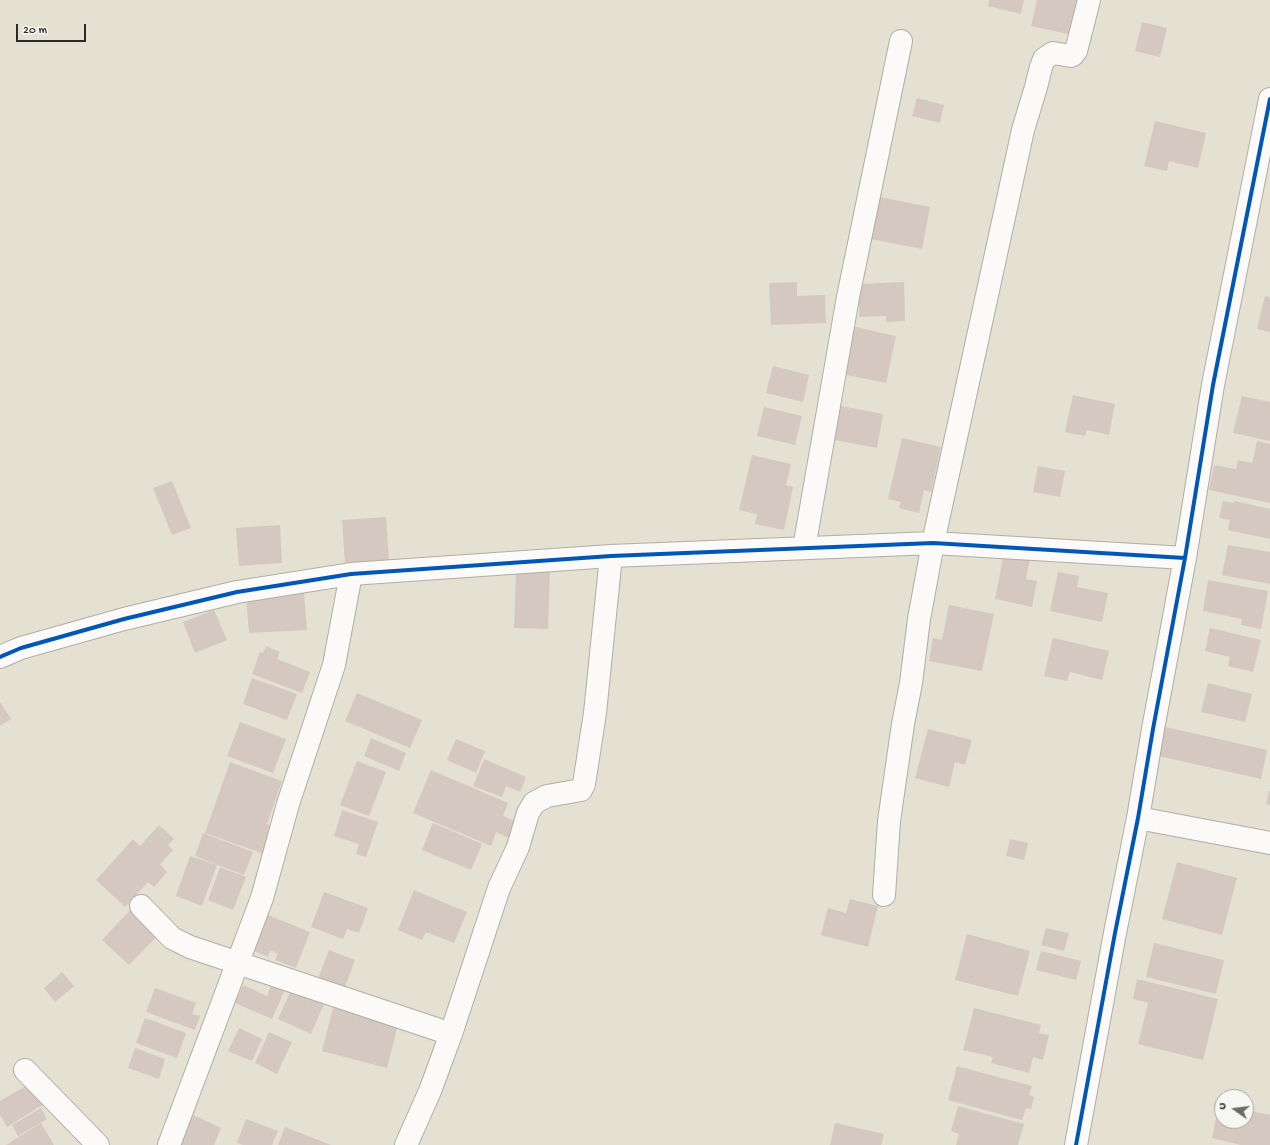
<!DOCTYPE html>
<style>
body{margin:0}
#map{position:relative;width:1270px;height:1145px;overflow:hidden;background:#e4e0d2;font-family:"Gochi Hand",sans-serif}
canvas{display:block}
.north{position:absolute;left:1214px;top:1089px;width:40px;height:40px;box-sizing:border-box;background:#f6f6f2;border:1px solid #a5a5a2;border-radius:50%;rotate:284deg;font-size:11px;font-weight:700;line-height:16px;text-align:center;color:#2b2b2b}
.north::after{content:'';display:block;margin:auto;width:14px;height:18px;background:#6c6a65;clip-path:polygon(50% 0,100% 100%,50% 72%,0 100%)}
.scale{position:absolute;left:16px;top:24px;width:70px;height:18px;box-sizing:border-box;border:2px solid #2b2b2b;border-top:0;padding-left:5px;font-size:12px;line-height:14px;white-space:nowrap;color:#2b2b2b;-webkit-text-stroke:3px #f6f6f2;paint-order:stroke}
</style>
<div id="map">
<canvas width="1270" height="1145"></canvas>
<div class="north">U</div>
<div class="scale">20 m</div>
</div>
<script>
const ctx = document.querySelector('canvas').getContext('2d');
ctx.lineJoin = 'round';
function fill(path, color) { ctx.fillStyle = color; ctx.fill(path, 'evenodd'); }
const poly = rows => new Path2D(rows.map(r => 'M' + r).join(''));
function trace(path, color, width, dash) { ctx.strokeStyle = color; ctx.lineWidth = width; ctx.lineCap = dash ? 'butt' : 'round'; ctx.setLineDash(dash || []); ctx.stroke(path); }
const building = poly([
 [989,0,1024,0,1021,14,988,6],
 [1037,0,1077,0,1068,34,1031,26],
 [1142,22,1167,28,1160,57,1135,51],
 [917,98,944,105,940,123,912,116],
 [1155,121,1206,133,1198,168,1169,161,1167,171,1144,166],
 [874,196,930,207,922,249,866,238],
 [797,282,797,296,825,295,826,323,771,325,769,283],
 [904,282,905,321,886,322,886,316,859,317,859,284],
 [1265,296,1270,297,1270,332,1257,329],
 [852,326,896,336,886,383,842,374],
 [773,366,809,375,803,402,766,393],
 [1073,395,1115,404,1109,435,1087,430,1085,436,1065,432],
 [1242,396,1270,402,1270,441,1233,433],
 [836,405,883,414,877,448,829,439],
 [764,407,802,416,795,445,757,436],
 [902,438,941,447,931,492,924,490,919,513,899,508,901,502,888,499],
 [1257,441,1270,444,1270,503,1209,490,1214,465,1236,469,1238,460,1252,463],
 [752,455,791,464,786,485,793,487,784,530,755,524,757,514,739,510],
 [1038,466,1065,471,1060,497,1033,492],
 [172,481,191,528,172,535,153,488],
 [1223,501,1234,503,1235,501,1270,509,1270,539,1228,530,1230,520,1219,518],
 [386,517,389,561,345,564,342,520],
 [280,525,282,563,239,566,236,528],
 [1228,545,1270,552,1270,584,1222,575],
 [1004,553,1030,558,1026,579,1037,581,1032,607,995,599],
 [516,571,550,572,548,629,514,628],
 [1058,572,1079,576,1077,587,1108,593,1102,622,1050,611],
 [1208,580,1268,591,1261,629,1241,625,1242,619,1203,611],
 [304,593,307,630,249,633,246,597],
 [949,605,994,614,982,671,929,661,933,638,942,640],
 [214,610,227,640,195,653,183,622],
 [1210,628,1261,640,1253,672,1228,666,1230,657,1205,651],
 [1053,638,1109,651,1102,680,1070,672,1067,681,1044,676],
 [266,646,280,652,277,659,310,672,302,693,252,674,260,652,263,653],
 [252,678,297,694,287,720,243,704],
 [1208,683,1252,694,1245,722,1201,712],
 [357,693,422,720,410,748,345,721],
 [0,702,11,719,0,726],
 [240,722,286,739,273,773,227,756],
 [1157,725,1267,750,1261,779,1150,754],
 [928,729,972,740,965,765,955,762,949,787,915,778],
 [371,738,406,753,399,771,364,756],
 [456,739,485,751,476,773,447,760],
 [484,759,526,777,520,792,506,786,502,797,473,786],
 [357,761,386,772,369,816,340,805],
 [230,762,282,781,267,824,277,828,267,855,205,833],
 [431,770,508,803,503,816,516,822,509,838,496,832,491,846,413,813],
 [1269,791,1270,791,1270,805,1266,804],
 [342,810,378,822,366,857,356,854,359,844,334,836],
 [433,823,482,844,471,870,422,850],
 [159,825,174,839,168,845,173,850,160,864,167,872,154,887,148,882,125,907,96,880,133,839,140,846],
 [203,833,253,852,244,875,195,856],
 [1010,839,1028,843,1024,860,1006,856],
 [190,856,217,865,202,906,176,896],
 [1177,862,1237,878,1222,935,1162,919],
 [220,867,246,877,233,910,208,900],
 [414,890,467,912,454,943,426,932,422,940,398,930],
 [324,892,368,908,359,933,347,929,343,939,311,927],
 [850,899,878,906,868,947,821,935,828,908,846,913],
 [132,908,159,934,129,965,102,940],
 [268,915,310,932,296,968,275,960,278,954,270,950,268,957,254,951],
 [1046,928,1069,933,1064,951,1041,945],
 [967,934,1030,951,1018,996,955,980],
 [1154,943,1224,960,1216,994,1146,977],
 [329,950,355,960,344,989,318,979],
 [1041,951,1081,961,1076,980,1036,970],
 [62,972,74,986,55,1002,44,988],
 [1137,979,1218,999,1203,1060,1138,1044,1148,1003,1133,999],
 [273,981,286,987,272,1019,235,1003,243,985,267,996],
 [155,988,196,1003,192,1014,200,1016,195,1030,146,1012],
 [291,990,324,1004,311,1034,278,1019],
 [334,1004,399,1021,387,1068,322,1051],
 [974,1008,1041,1025,1039,1033,1049,1035,1043,1060,1033,1057,1029,1073,991,1063,993,1057,963,1050],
 [145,1018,186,1033,177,1058,136,1043],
 [239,1028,262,1039,252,1061,228,1051],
 [269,1032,292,1042,277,1074,255,1063],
 [135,1048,165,1059,159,1079,128,1068],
 [957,1066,1032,1086,1029,1095,1034,1097,1031,1109,1026,1108,1022,1120,948,1100],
 [31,1083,44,1104,7,1127,0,1115,0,1101],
 [1221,1095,1222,1121,1246,1121,1246,1110,1270,1115,1270,1145,1241,1145,1212,1138],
 [958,1106,1024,1124,1018,1145,956,1145,959,1134,951,1131],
 [41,1108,47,1119,18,1136,12,1125],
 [189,1113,221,1128,214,1145,175,1145],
 [246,1119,278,1131,272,1145,243,1145,237,1143],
 [41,1123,54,1145,6,1145],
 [835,1123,884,1134,881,1145,830,1145],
 [285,1127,331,1145,278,1145]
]);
const minor = poly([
 [804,548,848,297,901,41],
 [0,657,21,648,124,619,237,592,351,574,611,556,933,543,1185,558],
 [1138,818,1270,843],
 [884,895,889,821,903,724,911,683,919,619,933,543,1023,130,1036,87,1041,67,1044,59,1053,53,1071,56,1073,55,1076,51,1089,0],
 [141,906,172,938,190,947,451,1034],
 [25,1070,98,1145],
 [169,1145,262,898,288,804,334,665,351,574],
 [406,1145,430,1091,451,1034,499,888,518,847,528,813,534,803,547,796,581,790,584,784,595,713,611,556],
 [1076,1145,1115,933,1138,818,1153,729,1185,558,1213,385,1270,99]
]);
const cycleway = poly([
 [0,657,21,648,124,619,237,592,351,574,611,556,933,543,1185,558],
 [1076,1145,1115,933,1138,818,1153,729,1185,558,1213,385,1270,99]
]);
fill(building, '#d5c8c1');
trace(minor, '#b0aea5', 24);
trace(minor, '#fbfaf8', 22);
trace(cycleway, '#0057b8', 4);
</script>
